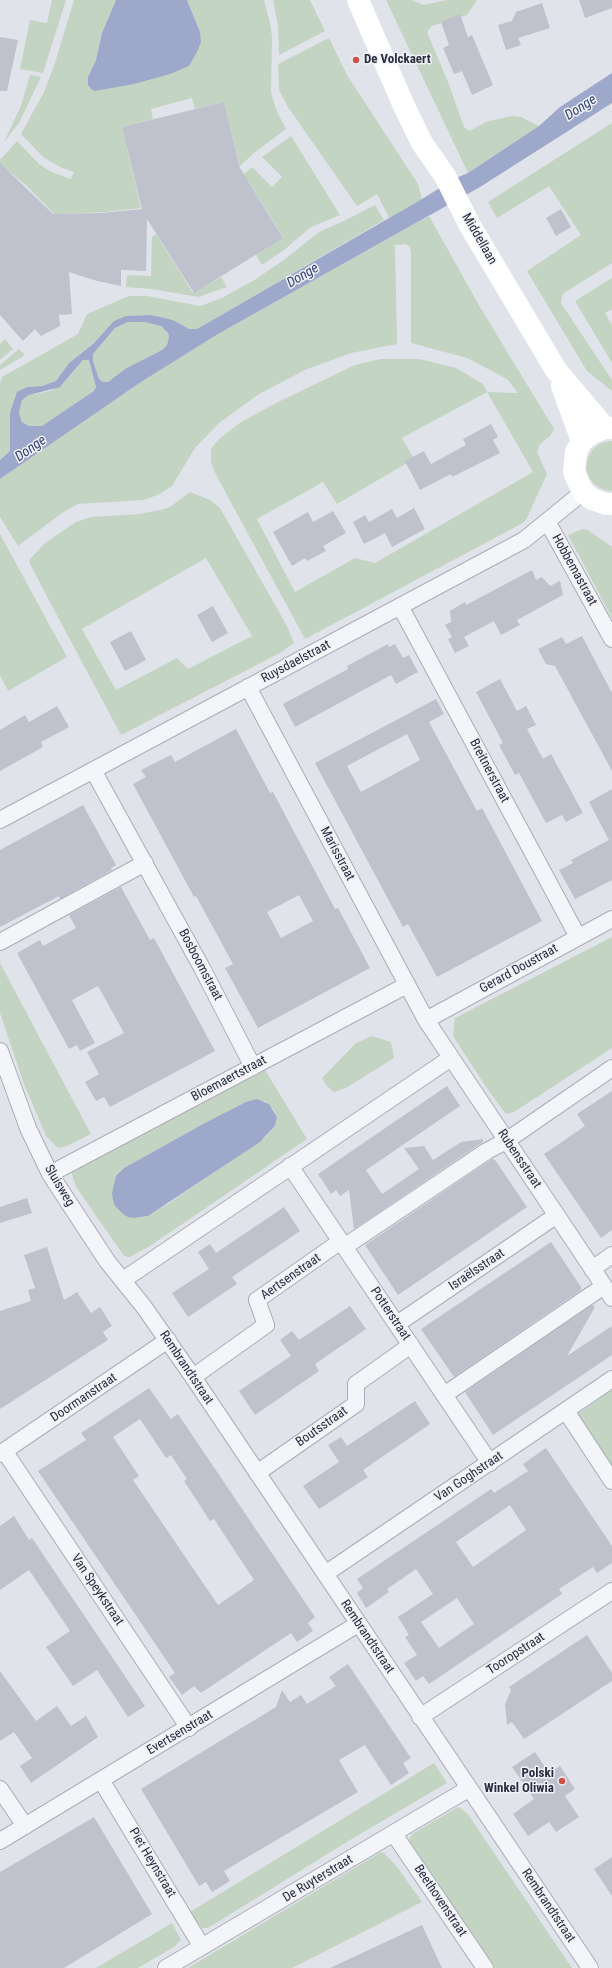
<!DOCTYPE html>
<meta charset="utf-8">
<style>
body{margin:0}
canvas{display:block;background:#e1e3ea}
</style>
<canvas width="612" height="1968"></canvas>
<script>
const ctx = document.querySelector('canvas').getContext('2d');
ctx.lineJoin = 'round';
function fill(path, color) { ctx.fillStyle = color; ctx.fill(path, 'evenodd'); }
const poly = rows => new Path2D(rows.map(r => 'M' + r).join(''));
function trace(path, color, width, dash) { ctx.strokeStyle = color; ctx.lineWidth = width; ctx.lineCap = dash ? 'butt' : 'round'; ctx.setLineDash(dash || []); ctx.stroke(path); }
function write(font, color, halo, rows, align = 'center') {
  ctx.font = font + ' "Roboto Condensed",sans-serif'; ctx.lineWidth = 3; ctx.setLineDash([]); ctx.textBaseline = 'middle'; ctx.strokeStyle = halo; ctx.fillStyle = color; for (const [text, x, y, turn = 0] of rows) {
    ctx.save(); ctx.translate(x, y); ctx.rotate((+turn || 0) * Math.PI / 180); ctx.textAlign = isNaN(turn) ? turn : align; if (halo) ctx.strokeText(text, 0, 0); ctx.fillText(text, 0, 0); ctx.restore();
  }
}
const green = poly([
 [52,0,66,0,43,73,20,69,30,20,47,23],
 [74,0,116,0,102,33,96,60,88,77,134,84,184,68,189,66,197,52,200,32,187,0,264,0,270,23,272,36,271,92,277,112,286,129,254,153,240,166,224,102,195,109,192,98,151,109,153,119,122,127,141,208,105,212,54,214,28,187,0,164,0,160,17,141,39,164,51,172,71,179,74,172,60,167,43,157,21,134,44,92,55,63],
 [273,0,310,0,325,31,279,55,278,26],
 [386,0,411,0,424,5,447,0,477,0,467,15,432,26,427,32,448,82,464,127,469,131,486,122,511,116,521,117,539,126,468,173],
 [329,38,347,75,418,184,422,199,389,218,377,194,357,206,288,107,279,90,278,64],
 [30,75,41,77,19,123,4,142,21,106],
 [612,123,612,263,564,293,562,296,561,303,612,380,612,391,587,371,527,271,581,235,549,186,497,218,488,202],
 [291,136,340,215,311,227,284,250,262,265,256,255,283,237,249,182,243,187,237,176,245,173,252,167,272,187,282,177,262,157],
 [375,205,384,220,197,329,189,329,173,320,151,315,126,316,69,363,56,381,42,386,27,387,10,413,10,451,0,460,0,384,2,377,78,334,87,314,129,296,147,296,200,306,222,298,256,279,285,259,319,232,346,220],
 [429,216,480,307,554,429,550,436,540,444,537,452,547,474,526,520,521,524,305,639,215,473,211,462,211,449,220,438,241,422,276,403,355,365,380,359,419,359,456,368,483,384,487,392,518,393,507,379,467,358,411,343,411,253,410,247,406,244,395,245,397,344,351,353,307,369,259,394,219,423,195,448,172,486,160,494,144,500,78,504,62,513,18,546,0,517,0,479,141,382,218,334],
 [487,392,533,472,375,563,355,558,295,592,257,519,323,482,337,504,414,459,402,438],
 [156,234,193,293,221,277,227,287,198,297,151,289,126,287,127,275,151,276,152,237],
 [612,278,612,309,605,313,612,325,612,363,575,301],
 [128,322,144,322,161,326,168,333,169,337,167,345,162,350,125,369,108,382,103,382,99,379,93,361,93,354,115,328],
 [5,339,13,349,0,360,0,344],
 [19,349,25,355,0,370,0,365],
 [83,360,89,360,96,387,94,392,42,426,29,426,22,422,19,413,22,400,29,395,50,391,64,383],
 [612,441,612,491,604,490,595,485,589,478,586,468,588,458,593,449,601,443],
 [190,492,210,500,220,508,287,626,294,643,280,653,121,735,43,589,29,562,30,559,45,543,76,522,91,517,140,514,160,510,170,507],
 [206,558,252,636,188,669,177,658,116,690,82,629],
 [583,529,588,530,612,547,612,618,568,535],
 [0,534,67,657,8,691,0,675],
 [612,937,612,1048,514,1112,506,1114,486,1087,453,1036,455,1018],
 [0,963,91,1134,67,1146,58,1148,46,1136,24,1084,0,1013],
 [372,1036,391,1042,394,1058,346,1088,334,1092,326,1085,322,1078,356,1043],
 [262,1065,307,1139,150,1246,130,1257,124,1256,76,1187,71,1171],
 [265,1101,273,1109,277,1117,275,1126,266,1137,168,1204,148,1216,138,1218,124,1168,189,1132],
 [612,1390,612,1469,576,1415],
 [434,1763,447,1783,350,1840,208,1928,202,1928,194,1919,190,1912],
 [458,1807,467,1813,572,1968,494,1968,415,1851,409,1839,412,1834],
 [381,1852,384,1853,398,1868,422,1902,292,1968,188,1968],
 [172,1923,181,1940,174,1947,138,1968,96,1968]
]);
const water = poly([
 [116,0,187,0,200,32,201,42,197,52,189,66,170,74,134,84,95,91,92,90,88,85,88,77,96,60,102,33],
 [612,73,612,103,480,187,218,334,141,382,0,479,0,460,10,451,10,413,17,392,27,387,42,386,56,381,69,363,94,343,114,321,126,316,151,315,173,320,189,329,197,329,422,199,456,178,468,173,539,126,560,107],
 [128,322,144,322,161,326,168,333,169,337,167,345,162,350,125,369,108,382,103,382,99,379,93,361,93,354,115,328],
 [83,360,89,360,96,387,94,391,42,426,29,426,22,422,19,413,22,400,29,395,60,387],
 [257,1099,269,1104,277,1117,275,1126,260,1142,148,1216,134,1218,128,1217,123,1214,115,1206,113,1200,112,1193,116,1176,124,1168,205,1123,246,1102]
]);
const building = poly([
 [579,0,612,0,612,8,585,18],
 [542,3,550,28,518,38,521,45,506,50,498,25,512,21,516,12],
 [460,14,468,37,472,35,493,85,472,95,462,71,454,74,443,48,449,45,441,22],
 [0,37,18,40,7,91,0,91],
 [224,102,240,168,283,238,194,293,147,219,146,271,121,270,121,286,97,281,69,272,72,314,59,315,60,326,41,336,35,329,23,341,0,315,0,163,53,214,102,213,142,209,122,127],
 [561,209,571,227,556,236,546,218],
 [491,424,498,437,493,440,500,453,452,477,451,474,420,490,405,461,424,451,431,464,466,445,463,439],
 [414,508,425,529,392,547,385,533,364,544,353,522,365,515,369,522,392,509,397,518],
 [333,511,346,533,323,546,326,551,307,561,305,558,292,566,273,532,308,512,313,522],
 [532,570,536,580,542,577,550,586,560,581,563,595,517,620,520,625,501,635,494,621,464,637,469,646,455,653,448,639,452,637,445,625,451,622,450,611,465,602,466,605],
 [213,606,228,633,212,642,197,615],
 [131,631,146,660,125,671,110,642],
 [582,636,612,693,612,771,555,666,546,664,538,649,562,637,566,644],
 [388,644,389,647,395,644,403,658,409,655,418,672,396,684,391,675,295,727,283,704,348,669,347,666],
 [500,679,517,711,526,706,536,725,527,729,543,759,551,754,583,813,566,822,562,815,546,823,519,773,515,775,499,745,503,743,502,741,476,692],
 [436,699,444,714,429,722,477,811,482,808,542,921,437,977,408,924,403,927,315,763],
 [407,734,420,760,361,792,347,766],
 [57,706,69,727,41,742,43,747,0,771,0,730,25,715,29,722],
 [236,729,270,793,273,792,335,909,338,908,370,968,258,1028,225,968,233,964,196,896,194,897,133,784,146,777,141,770,171,755,175,762],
 [299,895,313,921,281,938,267,912],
 [612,789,612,880,575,899,559,870,573,863,571,860,609,840,589,802],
 [83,805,116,865,111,868,112,870,60,899,59,896,0,927,0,850],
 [121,887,150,940,154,938,215,1051,110,1107,104,1097,96,1101,85,1082,99,1074,87,1052,124,1033,98,986,72,1000,95,1043,80,1051,77,1045,69,1049,17,953,40,940,43,946,76,928,69,915],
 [447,1086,460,1106,366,1170,382,1194,419,1169,404,1148,424,1146,433,1160,461,1142,483,1139,483,1142,354,1229,349,1190,340,1196,336,1190,331,1194,318,1174],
 [612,1091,612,1230,601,1238,544,1154,585,1126,577,1114],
 [492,1159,495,1160,527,1207,398,1295,365,1245],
 [27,1198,32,1213,0,1223,0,1207],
 [284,1207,300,1231,232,1277,237,1284,188,1317,172,1293,209,1269,198,1252,210,1244,216,1253],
 [551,1242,581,1287,581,1290,454,1377,421,1329],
 [47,1247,64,1300,77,1292,91,1313,100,1307,112,1326,103,1332,108,1340,0,1409,0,1311,31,1301,28,1290,35,1288,24,1255],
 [592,1305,595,1307,567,1356,612,1326,612,1355,493,1435,465,1392],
 [350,1306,366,1329,315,1364,319,1371,255,1415,239,1391,291,1356,280,1340,292,1331,299,1340],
 [149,1388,171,1419,178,1414,315,1617,308,1623,313,1631,297,1642,291,1633,201,1693,194,1686,182,1695,169,1677,175,1673,38,1471,86,1440,81,1433],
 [140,1419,166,1458,171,1455,187,1479,184,1481,210,1521,214,1519,254,1580,218,1605,133,1480,139,1476,113,1437],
 [415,1401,430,1424,363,1470,368,1477,319,1509,303,1486,339,1462,328,1445,341,1437,347,1446],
 [546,1448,612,1546,612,1563,597,1573,593,1567,559,1589,562,1594,429,1684,423,1676,416,1681,404,1663,417,1655,405,1637,409,1635,398,1617,433,1594,416,1569,387,1589,389,1592,366,1608,357,1593,363,1588,357,1579,491,1489,494,1493,528,1471,523,1464],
 [510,1505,526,1530,473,1567,456,1542],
 [457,1598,474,1624,439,1648,421,1622],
 [14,1516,29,1540,32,1538,145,1706,128,1717,97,1670,73,1686,46,1647,70,1631,29,1570,0,1590,0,1526],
 [587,1635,612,1673,612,1681,524,1739,512,1722,507,1725,505,1704,511,1690,509,1687],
 [348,1664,411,1758,403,1763,409,1773,391,1785,365,1745,339,1760,358,1792,224,1871,230,1881,212,1892,206,1882,199,1886,141,1789,276,1707,282,1690,290,1702,301,1695,307,1704,336,1686,329,1677],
 [0,1671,36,1721,57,1706,71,1726,86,1716,98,1737,31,1783,20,1766,32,1758,14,1732,0,1741],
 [535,1752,549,1773,560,1766,575,1789,565,1796,579,1817,556,1832,549,1822,528,1836,513,1814,534,1799,512,1767],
 [94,1817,152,1914,64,1968,0,1968,0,1872],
 [612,1857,612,1896,594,1869],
 [422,1925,442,1968,330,1968]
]);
const minor = poly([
 [547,521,612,639],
 [400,606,578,937],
 [248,687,426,1020,612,1298],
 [93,770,202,968,253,1067],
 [0,820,524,540,583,492],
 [0,942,145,863],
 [426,1020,612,919],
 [0,1051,28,1128,50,1174,107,1261,144,1307,193,1377,590,1968],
 [290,1166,490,1463],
 [50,1174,407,985],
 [344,1247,487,1151,506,1141,612,1068],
 [592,1269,612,1255],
 [123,1280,451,1058],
 [397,1324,557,1215],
 [193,1377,266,1325,257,1300,341,1241],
 [444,1395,604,1286],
 [566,1411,612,1481],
 [5,1452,189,1728],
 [0,1454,168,1340],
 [257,1473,356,1404,356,1384,411,1345],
 [325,1574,612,1379],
 [420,1717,612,1591],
 [101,1780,202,1947],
 [0,1789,25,1826],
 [394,1834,485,1968],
 [0,1841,358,1624],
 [166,1968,468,1789]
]);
const secondary = poly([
 [358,0,404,106,422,143,445,176,469,224,556,370,605,428],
 [562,386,582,441],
 [612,428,605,428,592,433,582,441,576,452,574,472,583,492,592,499,606,504,612,504]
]);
const markers = [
 [356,60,4,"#ce5247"],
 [562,1781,4,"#ce5247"]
];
const poiNames = [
 ["De Volckaert",364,60],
 ["Polski",554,1774,"right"],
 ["Winkel Oliwia",554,1789,"right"]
];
const streetNames = [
 ["Middellaan",479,239,60],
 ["Hobbemastraat",574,570,61],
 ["Ruysdaelstraat",296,662,-28],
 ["Breitnerstraat",489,771,62],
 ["Marisstraat",337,854,62],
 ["Bosboomstraat",200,965,62],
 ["Gerard Doustraat",519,969,-29],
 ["Bloemaertstraat",229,1079,-28],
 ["Rubensstraat",519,1159,56],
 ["Sluisweg",59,1186,59],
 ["Israëlsstraat",477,1270,-34],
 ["Aertsenstraat",291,1277,-35],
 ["Potterstraat",390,1314,56],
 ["Rembrandtstraat",186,1368,56],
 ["Doormanstraat",84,1398,-34],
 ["Boutsstraat",322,1427,-35],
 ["Van Goghstraat",469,1477,-34],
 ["Van Speykstraat",97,1590,56],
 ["Rembrandtstraat",367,1637,56],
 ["Tooropstraat",516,1654,-33],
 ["Evertsenstraat",180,1733,-31],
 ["Piet Heynstraat",152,1863,59],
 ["De Ruyterstraat",318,1879,-31],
 ["Beethovenstraat",440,1901,56],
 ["Rembrandtstraat",548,1906,56]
];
const waterNames = [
 ["Donge",581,108,-33],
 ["Donge",303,276,-31],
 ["Donge",31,449,-35]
];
fill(green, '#c3d4c3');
fill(water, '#9da8ca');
fill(building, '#bfc1cd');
trace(minor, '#aaacb8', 18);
trace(minor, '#f4f5f8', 16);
trace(secondary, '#fff', 22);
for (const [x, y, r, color] of markers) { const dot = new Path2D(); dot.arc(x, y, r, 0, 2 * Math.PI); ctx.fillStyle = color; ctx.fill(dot); trace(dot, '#f1f2f7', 1.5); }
write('bold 13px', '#2a2d42', '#f1f2f7', poiNames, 'left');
write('13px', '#2a2d42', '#f1f2f7', streetNames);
write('italic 14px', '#334276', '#f1f2f7', waterNames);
</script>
